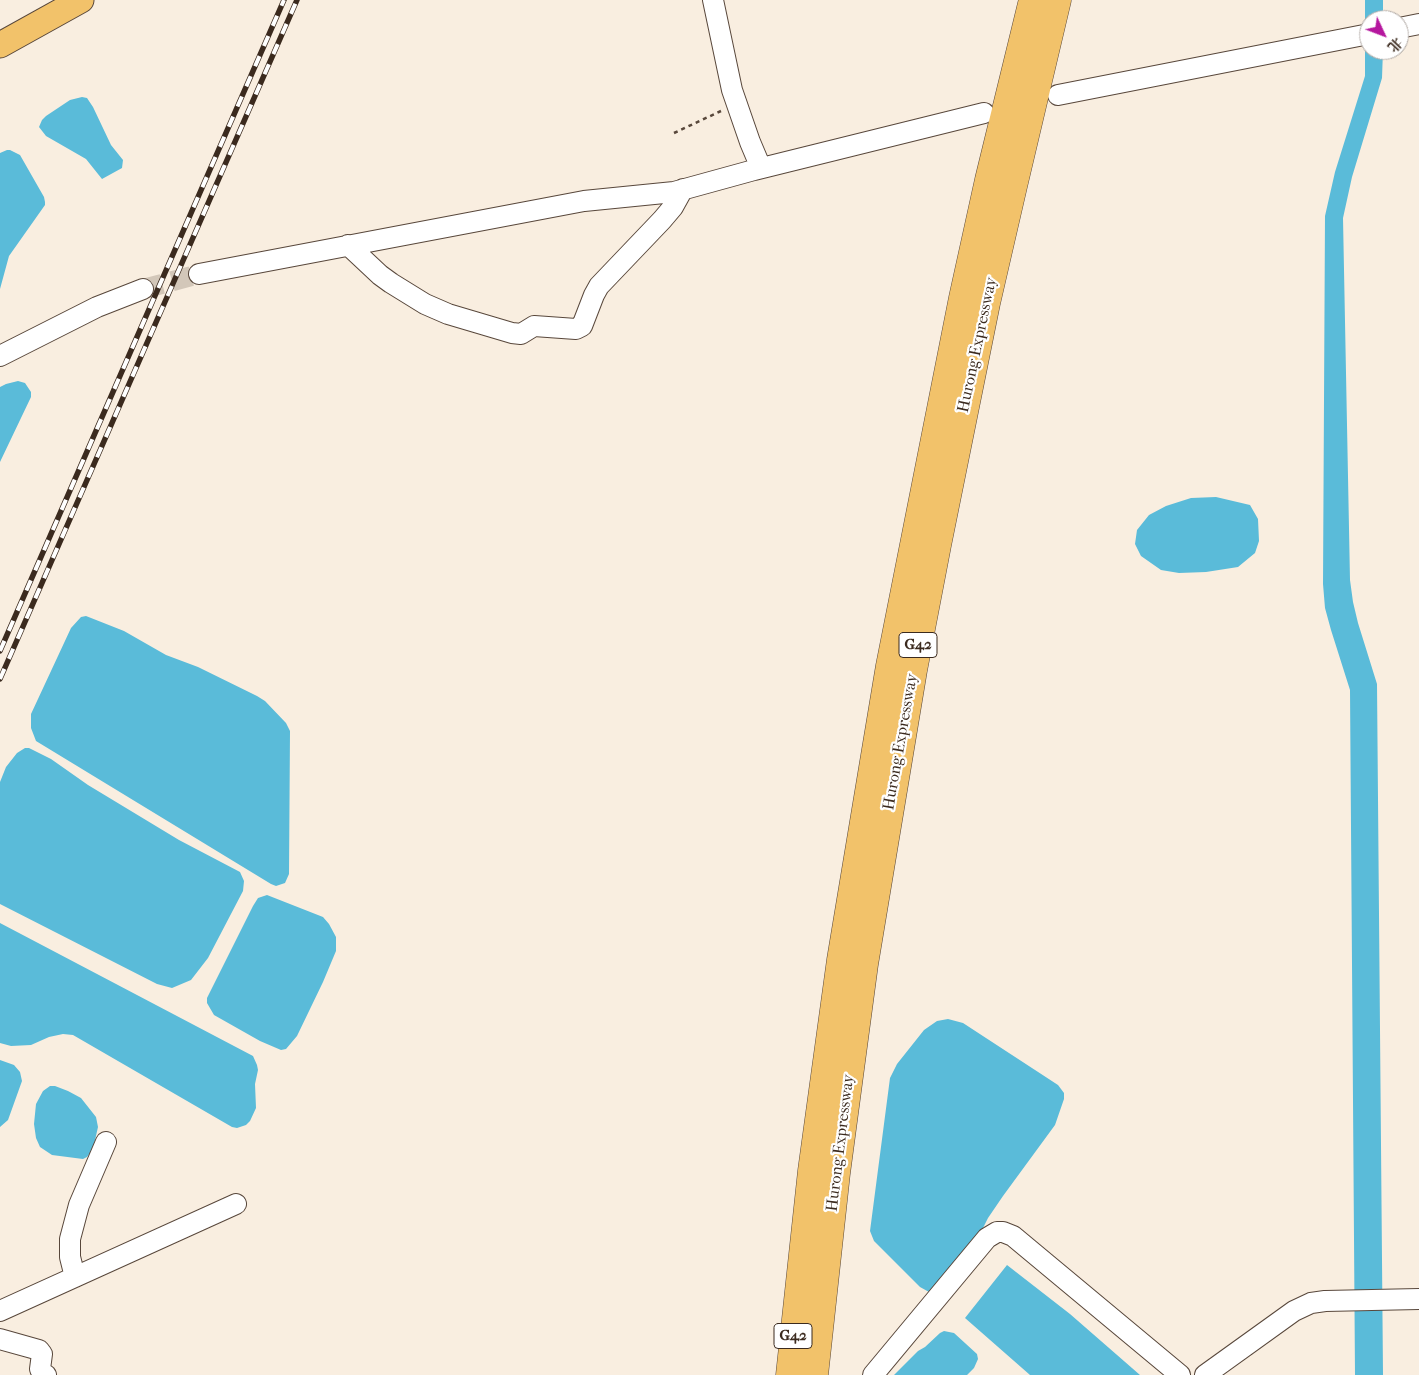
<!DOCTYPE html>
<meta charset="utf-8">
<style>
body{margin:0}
#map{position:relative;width:1419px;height:1375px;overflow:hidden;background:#f9eee0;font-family:"IM FELL French Canon","Noto Serif SC",serif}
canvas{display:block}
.north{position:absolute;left:1359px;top:10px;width:50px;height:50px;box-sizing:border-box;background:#fff;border:1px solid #b1aaa5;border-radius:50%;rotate:133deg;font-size:14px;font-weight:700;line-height:20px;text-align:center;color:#3b2a1e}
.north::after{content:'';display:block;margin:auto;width:18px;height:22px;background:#b5179e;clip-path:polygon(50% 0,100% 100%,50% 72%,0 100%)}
</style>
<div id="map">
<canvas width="1419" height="1375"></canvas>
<div class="north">北</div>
</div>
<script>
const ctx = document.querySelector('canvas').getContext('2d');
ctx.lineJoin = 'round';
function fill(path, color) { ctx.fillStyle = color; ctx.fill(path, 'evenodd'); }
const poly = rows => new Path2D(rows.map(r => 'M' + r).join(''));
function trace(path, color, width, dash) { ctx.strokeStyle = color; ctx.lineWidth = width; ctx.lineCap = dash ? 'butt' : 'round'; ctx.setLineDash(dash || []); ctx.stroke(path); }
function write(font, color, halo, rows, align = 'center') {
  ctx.font = font + ' "IM FELL French Canon",serif'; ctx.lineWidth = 4.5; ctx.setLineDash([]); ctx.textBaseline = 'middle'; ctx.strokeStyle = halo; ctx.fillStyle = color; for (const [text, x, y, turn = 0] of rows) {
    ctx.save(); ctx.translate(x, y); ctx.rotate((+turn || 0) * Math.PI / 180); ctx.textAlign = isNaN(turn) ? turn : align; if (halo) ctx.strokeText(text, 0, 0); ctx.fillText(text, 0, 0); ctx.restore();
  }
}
const water = poly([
 [1365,0,1383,0,1383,20,1369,20,1369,50,1383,50,1382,78,1352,177,1343,218,1350,580,1353,602,1358,623,1377,684,1383,1375,1355,1375,1350,690,1331,630,1325,608,1323,584,1325,216,1335,172,1365,76],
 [82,97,87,98,93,107,111,145,123,160,122,168,102,179,86,159,46,136,39,127,42,120,46,116,70,100],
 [7,150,10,150,20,155,44,197,45,202,45,205,9,256,0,289,0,153],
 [18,381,25,383,31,392,31,397,0,462,0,387,6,384],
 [1216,497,1250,505,1258,519,1259,541,1255,553,1238,567,1206,572,1179,573,1161,570,1141,556,1135,544,1137,530,1149,515,1166,506,1191,498],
 [86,616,124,631,166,655,198,667,257,696,265,701,286,723,290,731,289,874,285,883,276,886,271,884,36,741,31,728,31,714,71,628,81,617],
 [25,748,29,748,51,759,88,785,179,840,240,872,244,881,243,891,208,958,191,980,172,988,157,984,0,904,0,782,6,767,17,753],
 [267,895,323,917,329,924,336,937,336,951,323,982,297,1036,286,1049,281,1050,260,1041,214,1015,207,1003,207,998,253,906,258,898],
 [0,923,253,1056,257,1065,258,1070,255,1084,256,1108,250,1121,246,1125,237,1128,232,1127,73,1035,63,1034,49,1037,31,1045,11,1046,0,1043],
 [948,1019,963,1023,1058,1085,1064,1093,1064,1099,1055,1125,1003,1196,988,1218,974,1246,929,1292,920,1287,874,1241,870,1231,890,1078,897,1064,924,1030,937,1021],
 [0,1060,14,1065,20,1072,22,1081,8,1120,0,1127],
 [50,1086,55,1086,68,1091,81,1098,96,1117,98,1127,93,1149,87,1157,83,1159,52,1155,40,1147,36,1138,34,1124,36,1104,43,1091],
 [1007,1265,1070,1314,1140,1375,1030,1375,965,1318],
 [944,1331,954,1333,977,1354,978,1359,974,1368,967,1375,894,1375,918,1351,925,1347,940,1333]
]);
const minorTunnel = poly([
 [143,289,199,274]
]);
const path = poly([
 [674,133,721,111]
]);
const minor = poly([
 [713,0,732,90,750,142,761,168],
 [1399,28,1419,24],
 [1058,95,1369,34],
 [348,245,380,275,391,283,425,304,448,314,512,333,521,334,534,326,576,329,582,326,594,295,599,286,662,220,673,207,683,189],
 [199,274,584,201,674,192,754,170,984,113],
 [0,356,97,307,143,289],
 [75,1277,70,1257,70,1239,79,1205,106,1142],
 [0,1311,236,1204],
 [0,1339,39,1350,42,1354,40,1369,42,1373,46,1375],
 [873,1375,987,1238,997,1232,1003,1232,1013,1236,1180,1375],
 [1205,1375,1294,1311,1311,1303,1325,1301,1419,1299]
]);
const major = poly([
 [0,45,81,0]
]);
const highway = poly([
 [790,1375,812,1171,841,960,890,666,963,298,989,180,1033,0],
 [814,1375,836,1173,864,964,913,670,937,545,986,303,1013,186,1057,0]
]);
const rail = poly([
 [0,651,284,0],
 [0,679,297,0]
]);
const shields = [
 [918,645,38],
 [793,1336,38]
];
const shieldNames = [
 ["G42",918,645],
 ["G42",793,1336]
];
const streetNames = [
 ["Hurong Expressway",978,345,-78],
 ["Hurong Expressway",901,742,-80],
 ["Hurong Expressway",841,1143,-83]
];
fill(water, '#5abbd9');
trace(minorTunnel, '#d3c7b9', 20, [20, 10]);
trace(minor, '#58473b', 22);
trace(major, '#58473b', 27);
trace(highway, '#58473b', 29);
trace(path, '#58473b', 2.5, [4, 4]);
trace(minor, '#fff', 20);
trace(major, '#f2c26a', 25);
trace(highway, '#f2c26a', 28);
trace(rail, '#3b2a1e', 5.5);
trace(rail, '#fff', 4, [11]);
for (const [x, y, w] of shields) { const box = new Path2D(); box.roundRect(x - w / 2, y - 12.5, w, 25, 4); ctx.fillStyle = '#fff'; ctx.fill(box); trace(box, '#3b2a1e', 1); }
write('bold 15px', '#3b2a1e', null, shieldNames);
write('16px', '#3b2a1e', '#fff', streetNames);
</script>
